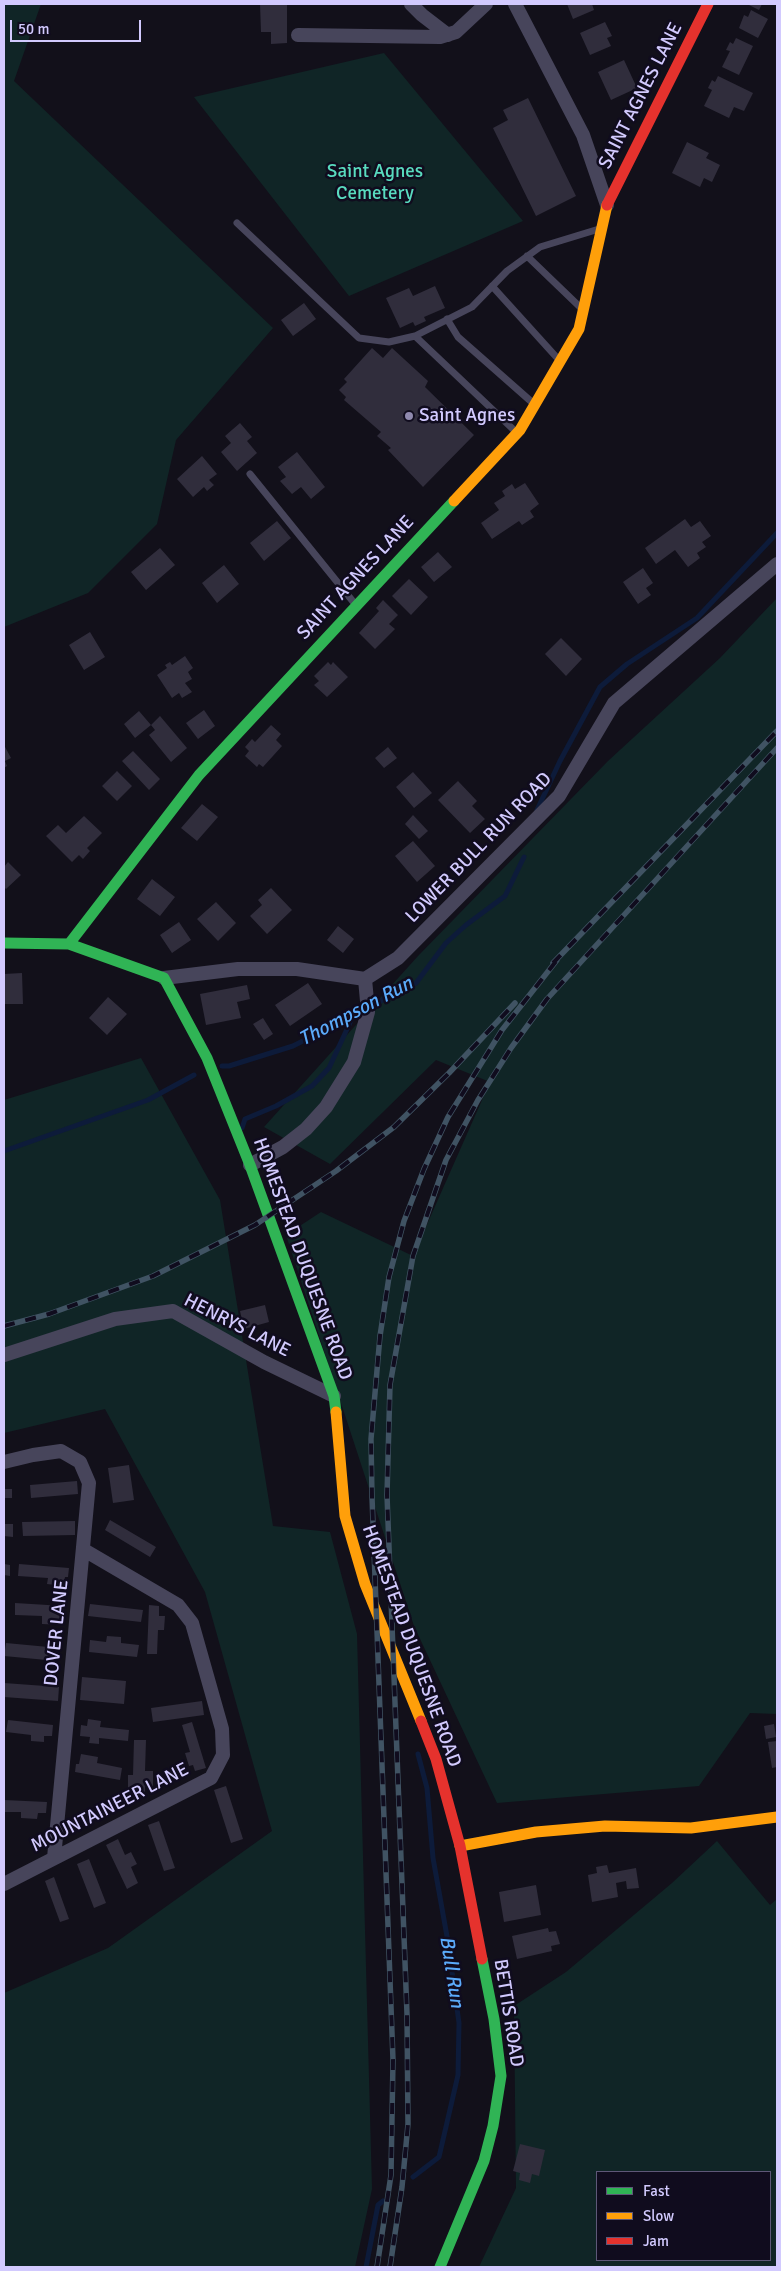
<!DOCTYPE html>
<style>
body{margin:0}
#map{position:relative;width:781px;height:2271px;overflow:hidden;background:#12101a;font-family:Signika,sans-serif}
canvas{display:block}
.frame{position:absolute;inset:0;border:5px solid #d2cafe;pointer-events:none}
.legend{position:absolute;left:596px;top:2171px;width:175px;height:90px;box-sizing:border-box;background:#100c1e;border:1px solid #5e5878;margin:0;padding:6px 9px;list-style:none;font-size:15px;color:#d2cafe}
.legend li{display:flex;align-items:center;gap:10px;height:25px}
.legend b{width:25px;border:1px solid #5e5878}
.scale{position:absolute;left:10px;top:20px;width:131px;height:22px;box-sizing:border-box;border:2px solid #d2cafe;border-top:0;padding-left:6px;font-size:15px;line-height:18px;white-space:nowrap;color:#d2cafe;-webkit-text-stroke:4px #100c1e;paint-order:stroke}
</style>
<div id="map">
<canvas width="781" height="2271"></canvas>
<div class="frame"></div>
<ul class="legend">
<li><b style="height:6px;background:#30b455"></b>Fast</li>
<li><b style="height:6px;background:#ff9f0a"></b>Slow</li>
<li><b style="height:6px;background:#e5322d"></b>Jam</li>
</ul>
<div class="scale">50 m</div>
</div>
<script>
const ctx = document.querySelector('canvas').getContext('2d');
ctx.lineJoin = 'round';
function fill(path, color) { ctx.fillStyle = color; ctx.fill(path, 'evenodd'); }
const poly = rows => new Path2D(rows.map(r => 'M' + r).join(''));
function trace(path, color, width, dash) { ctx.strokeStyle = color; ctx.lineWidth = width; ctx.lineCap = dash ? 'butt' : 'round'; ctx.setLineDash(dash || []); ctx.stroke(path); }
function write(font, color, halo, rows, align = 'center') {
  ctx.font = font + ' Signika,sans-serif'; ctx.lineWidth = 5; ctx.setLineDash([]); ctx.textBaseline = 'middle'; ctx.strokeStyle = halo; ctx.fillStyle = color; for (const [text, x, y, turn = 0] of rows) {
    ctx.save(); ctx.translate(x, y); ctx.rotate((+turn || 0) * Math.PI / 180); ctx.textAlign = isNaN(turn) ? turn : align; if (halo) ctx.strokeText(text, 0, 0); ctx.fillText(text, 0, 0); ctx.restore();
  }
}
const green = poly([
 [4,4,41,4,14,81,273,328,176,440,157,524,88,593,4,627],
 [384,53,523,221,349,296,194,97],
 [777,598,777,1714,750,1713,699,1786,497,1803,414,1626,286,1235,321,1212,413,1256,490,1082,436,1060,330,1164,264,1127,418,956,608,761,720,658],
 [141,1058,220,1200,273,1526,330,1532,357,1634,372,2189,355,2267,4,2267,4,1993,108,1948,272,1831,205,1592,105,1409,4,1433,4,1100],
 [717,1841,770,1905,777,1899,777,2267,479,2267,516,2188,514,2006,566,1972,672,1883],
 [597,2172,770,2172,770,2260,597,2260]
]);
const stream = poly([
 [537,810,560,761,600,687,627,664,697,618,777,533],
 [222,1066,229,1066,293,1046,416,983,446,943,466,925,505,896,524,857],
 [242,1128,245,1119,276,1106,312,1086,329,1068,354,1014],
 [4,1151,148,1100,194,1075],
 [413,2177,439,2157,458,2075,459,2023,448,1942,433,1858,427,1788,418,1754],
 [366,2267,378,2205,383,2201]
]);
const building = poly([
 [260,4,287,4,287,43,271,44,271,32,261,32],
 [567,4,592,4,594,10,573,19],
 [747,4,762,4,759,10],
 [751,10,768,19,758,38,739,28,744,15,748,17],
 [605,22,612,36,607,38,611,46,590,55,580,33],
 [736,38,753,46,739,75,722,67,730,51,726,50,730,42,733,44],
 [624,60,637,88,611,100,598,72],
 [718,76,753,93,744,111,734,107,729,118,704,106,712,90,708,88,712,80,715,82],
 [528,98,576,196,536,216,493,128,508,120,503,110],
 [687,142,709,153,706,158,720,165,712,182,704,178,700,187,672,173],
 [435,286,445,308,424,317,426,321,415,326,413,322,400,328,386,298,409,288,413,296],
 [304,303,316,319,293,336,281,320],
 [372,348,383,358,392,348,428,381,425,387,474,435,423,487,388,450,391,448,377,436,381,432,344,400,346,397,339,390,347,382,344,379],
 [240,423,252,437,247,441,257,453,237,471,221,452,231,443,225,436],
 [297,452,325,487,311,499,301,487,292,494,280,481,286,477,278,467],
 [202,456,217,474,209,480,214,485,207,491,204,487,193,497,177,479],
 [525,483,539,504,530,511,534,517,522,525,519,521,492,539,481,523,499,510,494,503,505,496,502,491,512,484,515,489],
 [685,519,691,527,700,521,711,536,702,542,706,547,697,553,700,558,688,567,675,550,656,564,645,548],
 [277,521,291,538,264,561,250,543],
 [160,548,175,565,146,590,131,572],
 [438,552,452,567,434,582,421,567],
 [224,565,239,584,217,603,202,583],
 [643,568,653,583,646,588,651,595,638,604,623,582],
 [409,579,428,597,411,615,392,596],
 [383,600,398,615,389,624,395,629,375,649,359,633,379,611,376,608],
 [90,632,105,657,84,670,69,645],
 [561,638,582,659,566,676,545,654],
 [185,656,193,668,188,672,192,679,185,683,192,692,182,698,179,693,172,698,157,675,167,668,165,665,170,662,172,665],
 [328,662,331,665,333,662,348,677,327,697,314,685,319,681,314,676],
 [204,710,215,726,198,739,186,723],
 [139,711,151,725,135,738,124,724],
 [160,716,187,748,171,762,149,735,155,730,151,725],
 [271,725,281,734,276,740,282,746,263,767,259,764,257,767,245,756,249,751,245,747,252,739,255,742],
 [4,745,11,758,5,761,7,766,4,768],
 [388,747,397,758,384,768,375,758],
 [133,751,160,779,149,790,122,761],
 [117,771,132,786,117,801,102,786],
 [413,772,432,793,414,808,396,787],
 [458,781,477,801,472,806,485,819,470,833,438,800],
 [202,804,218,817,197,841,181,828],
 [413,815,428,831,419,839,405,824],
 [84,816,102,833,87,848,90,851,83,859,79,855,72,862,46,836,58,825,66,833],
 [413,841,435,866,417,882,395,856],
 [8,862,21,875,6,889,4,887,4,867],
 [152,879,175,897,160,916,137,899],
 [271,888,292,910,267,934,250,916,262,905,258,900],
 [216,902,236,923,218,941,197,919],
 [179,922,191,940,172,953,160,935],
 [338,926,354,939,343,953,327,940],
 [22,973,23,1004,4,1004,4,974],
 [308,983,322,1004,290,1026,275,1005],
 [247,985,250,999,237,1002,241,1018,206,1025,200,994],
 [108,997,127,1014,107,1035,89,1018],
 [263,1018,273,1034,264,1040,253,1024],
 [265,1305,269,1322,244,1329,240,1311],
 [129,1465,134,1500,113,1503,108,1468],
 [77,1481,78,1494,31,1498,30,1485],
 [4,1489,12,1489,12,1498,4,1498],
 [110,1520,156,1547,150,1557,105,1530],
 [75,1521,75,1535,23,1536,22,1522],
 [4,1524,13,1524,13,1537,4,1536],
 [4,1564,10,1565,10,1576,4,1575],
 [19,1564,69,1568,68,1577,65,1577,64,1586,47,1584,48,1578,18,1576],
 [15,1603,64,1606,63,1625,42,1624,42,1616,15,1615],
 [90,1604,143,1610,141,1622,88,1616],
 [149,1605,159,1606,159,1616,165,1616,164,1630,158,1630,157,1654,147,1654],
 [107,1636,121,1637,121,1643,139,1645,137,1657,89,1652,90,1640,106,1642],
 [6,1643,59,1648,57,1661,4,1656],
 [82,1677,126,1681,124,1704,80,1700],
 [4,1683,59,1687,58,1701,4,1697],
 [202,1701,204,1715,153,1722,151,1708],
 [88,1719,101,1721,100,1727,129,1730,128,1741,99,1738,99,1744,89,1743,90,1737,80,1736,81,1725,87,1726],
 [8,1720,53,1725,52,1736,44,1736,44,1742,31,1741,31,1735,6,1732],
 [192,1722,206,1768,195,1771,193,1765,189,1766,185,1753,190,1752,182,1725],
 [774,1724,776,1737,766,1739,764,1726],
 [134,1740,146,1740,145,1771,153,1771,153,1787,145,1787,145,1796,128,1796,128,1775,133,1775],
 [777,1741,777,1767,772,1768,768,1742],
 [81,1754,98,1757,97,1763,122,1768,120,1780,75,1772,76,1764,79,1764],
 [226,1786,243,1839,231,1843,214,1790],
 [4,1800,47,1802,46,1813,38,1813,37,1819,21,1818,21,1812,4,1812],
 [159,1821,175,1868,164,1871,148,1825],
 [118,1839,125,1855,131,1852,137,1864,131,1867,138,1883,127,1889,106,1845],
 [89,1859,106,1903,94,1908,77,1864],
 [607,1865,609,1873,636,1868,639,1888,627,1889,626,1881,616,1883,618,1897,592,1902,588,1875,597,1873,596,1867],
 [54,1877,69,1919,60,1922,45,1881],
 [536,1885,541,1915,504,1922,499,1892],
 [548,1928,549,1932,556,1931,560,1944,551,1946,552,1951,517,1959,512,1936],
 [520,2144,545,2150,539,2176,532,2174,530,2183,519,2180,520,2173,513,2171]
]);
const lane = poly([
 [237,223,359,338,389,342,415,336],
 [527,256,581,308],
 [492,286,559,360],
 [447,319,458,337,534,404],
 [515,431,415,336,472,307,507,271,540,247,599,229],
 [250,474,355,604]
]);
const street = poly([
 [411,4,422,15,448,35],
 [515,4,583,135,607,205],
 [298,35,440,37,456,32,486,4],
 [164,978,238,969,297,969,365,979,398,958,559,796,614,703,777,564],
 [250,1165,283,1147,306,1129,326,1107,354,1062,368,1012,365,979],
 [4,1355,115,1319,173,1311,264,1362,334,1396],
 [4,1462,33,1455,61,1451,80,1462,89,1483,54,1858],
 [4,1884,211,1778,223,1755,222,1729,192,1623,178,1605,84,1550]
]);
const fast = poly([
 [4,943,69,944,164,978,207,1058,250,1165,334,1396,336,1412],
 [69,944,199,775,454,501],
 [440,2267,484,2161,493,2126,501,2076,494,2019,482,1959]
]);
const slow = poly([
 [454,501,520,430,579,329,607,205],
 [336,1412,345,1516,365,1584,421,1721],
 [460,1846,536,1832,605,1826,691,1828,777,1817]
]);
const jam = poly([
 [607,205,708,4],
 [421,1721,436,1759,460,1846,482,1959]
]);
const rail = poly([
 [553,963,777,731],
 [4,1326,49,1314,153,1276,255,1225,336,1171,394,1127,449,1073,515,1003],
 [377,2267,391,2175,393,2060,372,1497,371,1439,380,1336,389,1277,404,1221,424,1169,448,1117,502,1030,557,960],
 [390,2267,402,2187,408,2124,407,2014,387,1495,390,1385,413,1256,446,1160,478,1100,511,1048,547,999,777,748]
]);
const markers = [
 [409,416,5,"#8f89ae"]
];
const streetNames = [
 ["SAINT AGNES LANE",641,96,-63],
 ["SAINT AGNES LANE",356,578,-47],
 ["LOWER BULL RUN ROAD",479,848,-46],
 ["HOMESTEAD DUQUESNE ROAD",302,1259,70],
 ["HENRYS LANE",237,1326,27],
 ["DOVER LANE",57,1633,-84],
 ["HOMESTEAD DUQUESNE ROAD",411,1646,70],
 ["MOUNTAINEER LANE",110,1808,-27],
 ["BETTIS ROAD",508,2013,81]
];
const parkNames = [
 ["Saint Agnes",375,172],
 ["Cemetery",375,194]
];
const poiNames = [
 ["Saint Agnes",419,416]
];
const waterNames = [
 ["Thompson Run",356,1012,-28],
 ["Bull Run",451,1972,81]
];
fill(green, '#102526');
trace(stream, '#0d1b3a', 5);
fill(building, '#302d3c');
trace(lane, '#47455b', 7);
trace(street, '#47455b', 14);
trace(fast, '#30b455', 11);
trace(slow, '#ff9f0a', 11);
trace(jam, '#e5322d', 11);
trace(rail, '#405363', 5.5);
trace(rail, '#100c1e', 4, [11]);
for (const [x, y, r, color] of markers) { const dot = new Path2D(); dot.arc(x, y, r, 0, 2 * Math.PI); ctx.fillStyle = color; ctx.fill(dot); trace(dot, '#100c1e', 2); }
write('19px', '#d2cafe', '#100c1e', streetNames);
write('19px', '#59dbbf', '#100c1e', parkNames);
write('19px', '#d2cafe', '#100c1e', poiNames, 'left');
write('italic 20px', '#5babfb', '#100c1e', waterNames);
</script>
